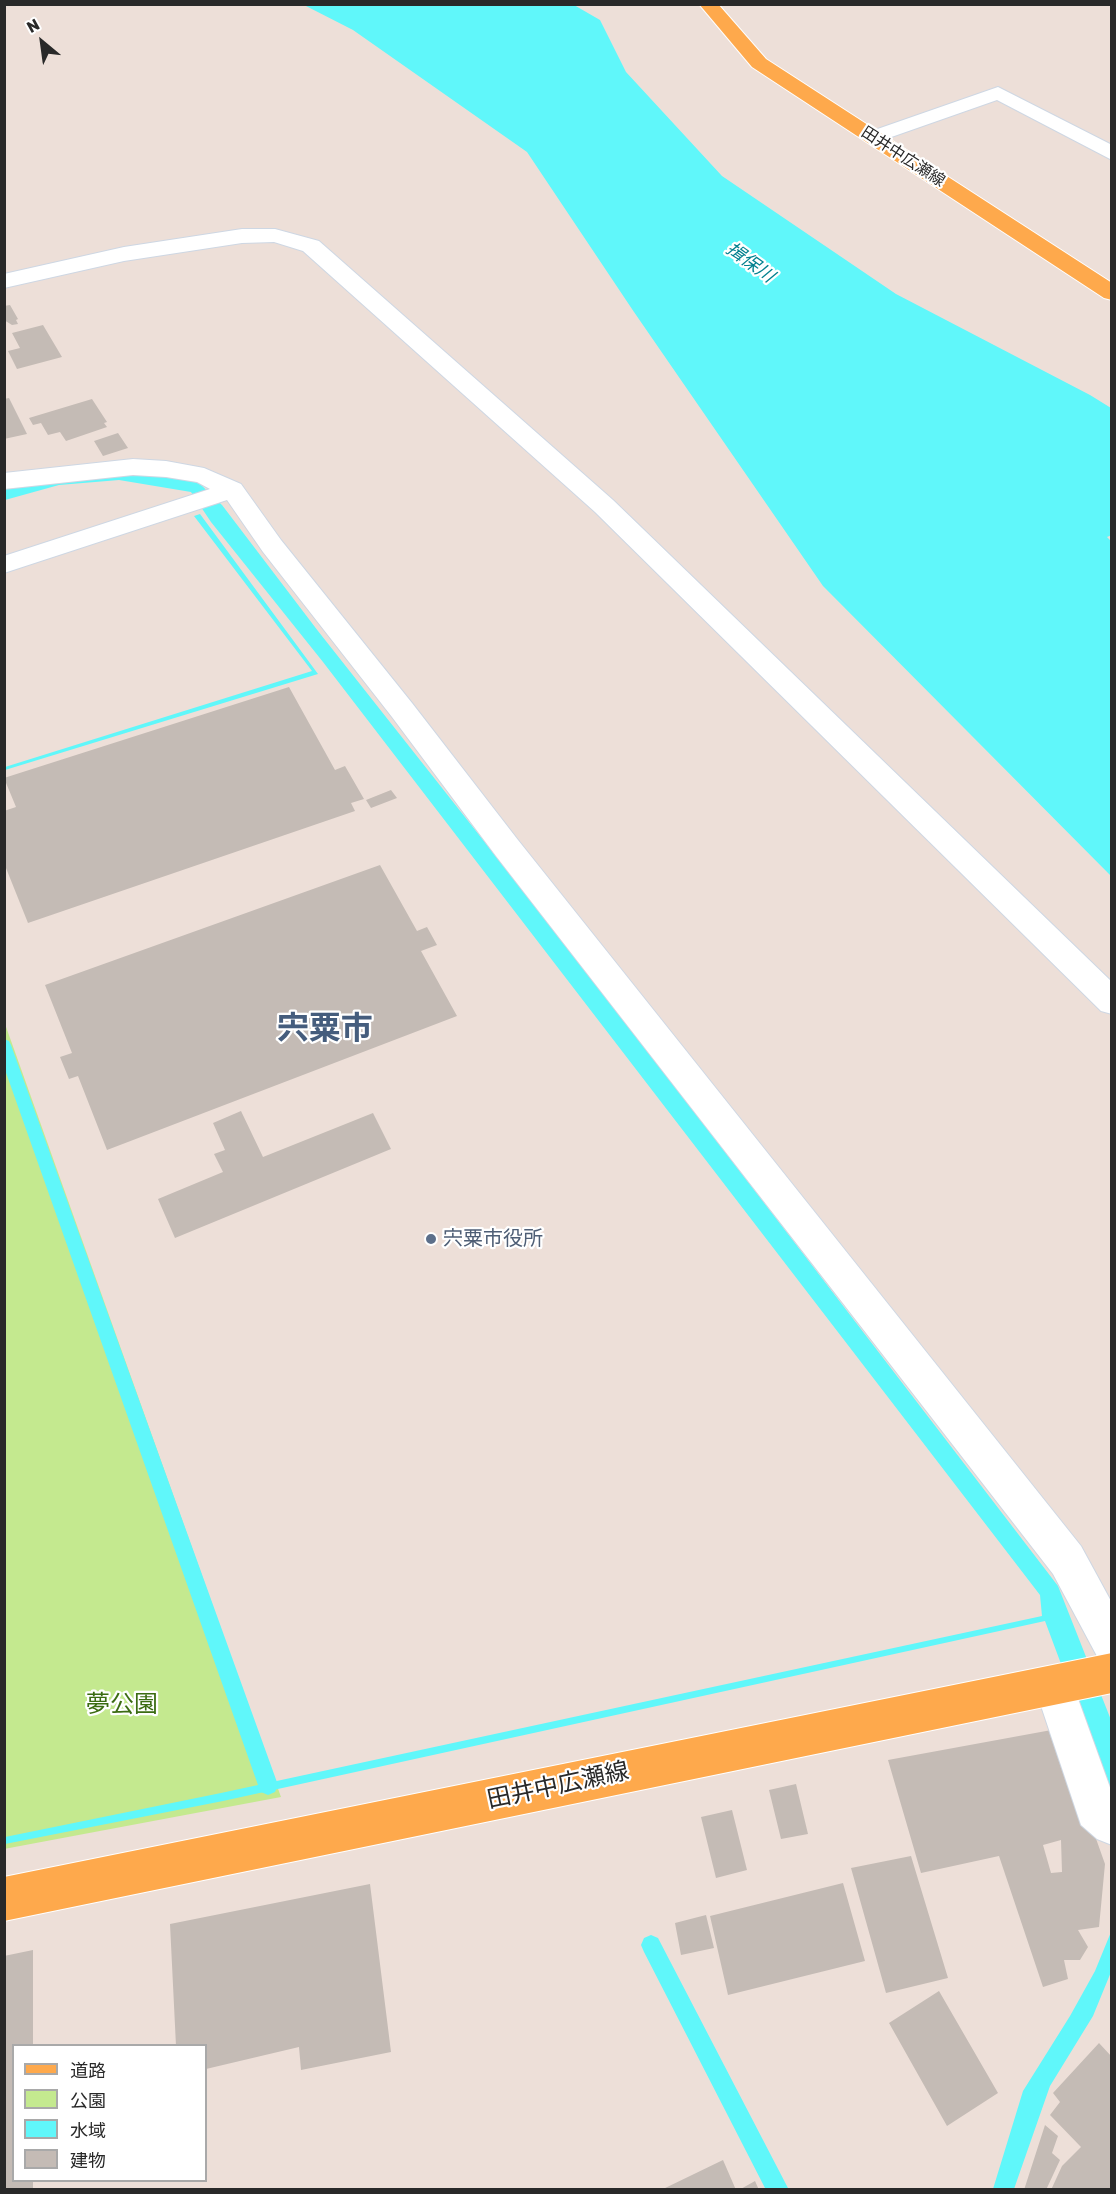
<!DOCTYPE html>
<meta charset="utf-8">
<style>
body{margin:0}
#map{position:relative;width:1116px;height:2194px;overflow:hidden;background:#eddfd8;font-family:Rubik,"Noto Sans JP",sans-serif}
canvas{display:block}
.frame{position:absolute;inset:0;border:6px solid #292929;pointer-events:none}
.legend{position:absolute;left:12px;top:2044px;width:195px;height:138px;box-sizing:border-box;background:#fff;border:2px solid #a9a9a9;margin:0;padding:8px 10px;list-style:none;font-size:18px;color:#292929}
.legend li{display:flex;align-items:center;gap:12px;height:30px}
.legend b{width:30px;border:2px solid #a9a9a9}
.north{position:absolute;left:12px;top:12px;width:60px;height:60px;-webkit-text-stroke:4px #fff;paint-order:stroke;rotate:331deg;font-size:16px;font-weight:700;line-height:24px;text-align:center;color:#292929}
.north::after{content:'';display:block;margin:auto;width:21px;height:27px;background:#292929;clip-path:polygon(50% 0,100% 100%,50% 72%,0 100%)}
</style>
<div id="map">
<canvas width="1116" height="2194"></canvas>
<div class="frame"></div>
<ul class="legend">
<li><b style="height:8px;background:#fea94c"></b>道路</li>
<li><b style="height:16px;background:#c4e98f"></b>公園</li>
<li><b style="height:16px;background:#60f7fa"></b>水域</li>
<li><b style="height:16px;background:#c4bbb5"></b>建物</li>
</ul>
<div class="north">N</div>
</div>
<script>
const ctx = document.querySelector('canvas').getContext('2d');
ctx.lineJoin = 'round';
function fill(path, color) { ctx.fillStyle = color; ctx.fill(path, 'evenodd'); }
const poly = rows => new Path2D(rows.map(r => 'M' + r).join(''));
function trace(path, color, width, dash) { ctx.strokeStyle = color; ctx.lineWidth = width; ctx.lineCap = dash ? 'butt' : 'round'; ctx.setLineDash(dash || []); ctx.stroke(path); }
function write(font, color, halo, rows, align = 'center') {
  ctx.font = font + ' Rubik,"Noto Sans JP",sans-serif'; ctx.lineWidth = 4.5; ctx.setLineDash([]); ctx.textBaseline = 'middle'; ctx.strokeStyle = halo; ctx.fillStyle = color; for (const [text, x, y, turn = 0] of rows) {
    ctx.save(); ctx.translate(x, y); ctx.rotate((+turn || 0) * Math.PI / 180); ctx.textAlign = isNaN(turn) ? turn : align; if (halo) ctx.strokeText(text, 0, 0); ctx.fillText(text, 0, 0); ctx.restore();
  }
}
const green = poly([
 [5,1024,281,1797,4,1849]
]);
const water = poly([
 [304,5,574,5,600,20,626,72,722,176,896,294,1090,395,1111,408,1112,535,1107,537,1112,542,1111,876,823,586,634,312,527,152,353,30],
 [114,471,171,477,199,483,222,505,318,631,574,955,1058,1586,1111,1720,1111,1792,1107,1787,1045,1621,223,1801,5,1844,5,1837,221,1793,1042,1616,1040,1595,323,662,211,522,191,492,119,480,59,485,5,500,5,487],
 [200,514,318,674,5,770,5,767,312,671,194,516],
 [1111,1932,1111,1972,1093,2016,1050,2086,1014,2189,993,2189,1023,2091,1070,2016,1095,1971]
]);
const stream = poly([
 [4,1039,9,1041,11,1045,278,1785,275,1792,268,1795,261,1792,258,1785,4,1067,4,1039],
 [651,1935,658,1938,789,2190,766,2190,644,1952,641,1945,644,1938,651,1935]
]);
const building = poly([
 [10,305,18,319,16,320,18,324,12,325,4,320,4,306],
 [43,325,62,357,17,369,8,351,20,348,12,333],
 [9,398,27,434,4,439,4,399],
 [92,399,107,422,104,423,107,427,66,441,60,432,48,435,41,423,33,425,29,418],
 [118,433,128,448,103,456,94,441],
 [289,687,335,770,345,766,364,799,351,803,355,811,28,923,4,863,4,811,16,807,4,778],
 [391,790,397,798,371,808,366,800],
 [380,865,417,931,427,927,437,945,421,951,457,1016,107,1150,78,1076,69,1079,60,1057,72,1053,45,985],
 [241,1111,263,1157,373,1113,391,1149,175,1238,158,1199,223,1172,214,1154,225,1150,213,1123],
 [1057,1729,1105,1864,1099,1927,1078,1930,1088,1947,1080,1960,1064,1960,1068,1979,1043,1987,999,1856,921,1873,888,1760],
 [1061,1840,1062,1872,1051,1873,1043,1845],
 [796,1784,808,1834,781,1839,769,1790],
 [732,1810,747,1870,716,1878,701,1817],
 [911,1856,948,1978,886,1993,851,1868],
 [843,1883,865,1961,728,1995,710,1916],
 [370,1884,391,2052,301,2070,299,2047,206,2069,206,2046,176,2046,170,1924],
 [706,1915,714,1948,681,1955,675,1923],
 [33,1950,33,2046,14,2046,14,2180,33,2180,33,2190,4,2190,4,1956],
 [939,1991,998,2093,947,2126,889,2023],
 [1099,2043,1112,2057,1112,2190,1051,2190,1062,2166,1081,2147,1050,2115,1060,2102,1053,2093],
 [1045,2125,1058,2136,1052,2153,1060,2160,1046,2190,1024,2190],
 [723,2160,736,2190,661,2190],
 [755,2181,759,2190,739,2190]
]);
const minor = poly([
 [998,87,1112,145,1112,160,997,100,880,141,873,143,866,141,863,137,866,133,998,87],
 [242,229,275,229,319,241,613,500,1112,982,1112,1014,1101,1011,595,512,303,251,274,242,242,243,124,261,4,288,4,274,124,247,242,229],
 [133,459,166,461,204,468,241,484,281,540,412,703,518,840,1081,1546,1112,1603,1112,1664,1098,1658,1053,1574,496,856,392,717,263,552,227,500,4,573,4,556,210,489,197,482,166,477,133,475,4,489,4,473,133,459],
 [1054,1665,1068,1671,1112,1793,1112,1845,1097,1839,1081,1825,1034,1685,1040,1671,1054,1665]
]);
const major = poly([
 [699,4,718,4,766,59,1112,283,1112,300,1104,298,752,67,699,4],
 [1112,1653,1112,1693,4,1921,4,1877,1112,1653]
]);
const markers = [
 [431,1239,6,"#5c6f8a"]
];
const farStreetnames = [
 ["田井中広瀬線",903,157,33]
];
const farWaternames = [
 ["揖保川",750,263,36]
];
const serviceNames = [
 ["宍粟市役所",443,1239]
];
const nearParknames = [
 ["夢公園",122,1705]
];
const nearStreetnames = [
 ["田井中広瀬線",558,1786,-12]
];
const townNames = [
 ["宍粟市",325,1030]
];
fill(green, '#c4e98f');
fill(water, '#60f7fa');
fill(stream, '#60f7fa');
fill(building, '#c4bbb5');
trace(minor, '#ced7e3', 2);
trace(major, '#fff', 2);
fill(minor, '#fff');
fill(major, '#fea94c');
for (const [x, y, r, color] of markers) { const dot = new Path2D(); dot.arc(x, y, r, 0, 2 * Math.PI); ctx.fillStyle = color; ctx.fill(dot); trace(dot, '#fff', 2); }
write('16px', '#292929', '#fff', farStreetnames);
write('italic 18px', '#03818f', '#fff', farWaternames);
write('20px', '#4e5e75', '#fff', serviceNames, 'left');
write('24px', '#3b6c12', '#fff', nearParknames);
write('24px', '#292929', '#fff', nearStreetnames);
write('bold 32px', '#455d7d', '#fff', townNames);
</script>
